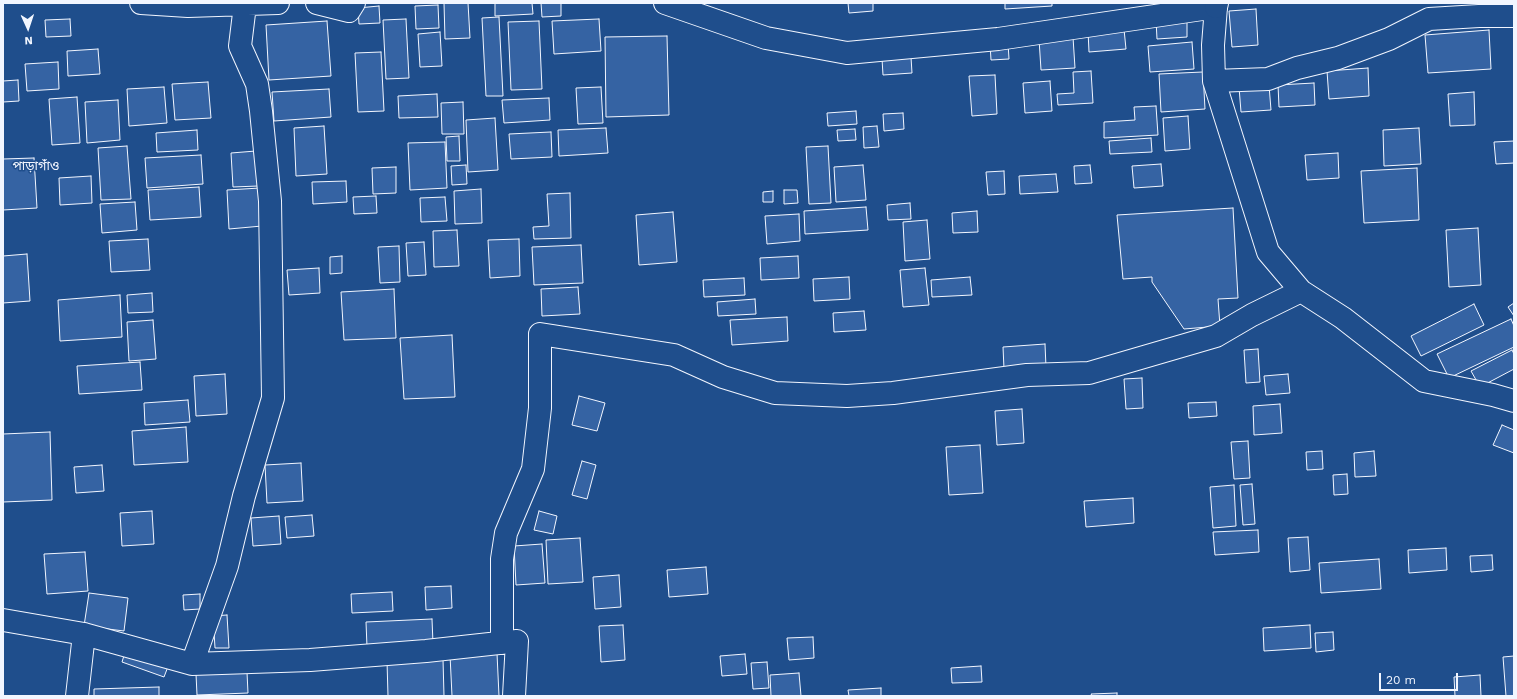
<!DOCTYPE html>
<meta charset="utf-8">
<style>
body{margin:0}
#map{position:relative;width:1517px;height:699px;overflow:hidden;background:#1f4e8c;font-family:"Work Sans",sans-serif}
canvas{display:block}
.frame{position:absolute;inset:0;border:4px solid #f2f6ff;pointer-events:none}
.north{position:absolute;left:8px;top:8px;width:40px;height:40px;-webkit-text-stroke:3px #1f4e8c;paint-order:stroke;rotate:177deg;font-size:11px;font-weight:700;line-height:16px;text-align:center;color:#f2f6ff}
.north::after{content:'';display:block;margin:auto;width:14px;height:18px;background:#f2f6ff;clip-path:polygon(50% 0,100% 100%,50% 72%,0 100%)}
.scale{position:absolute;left:1379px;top:673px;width:79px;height:18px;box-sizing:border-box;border:2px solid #f2f6ff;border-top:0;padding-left:5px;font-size:12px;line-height:14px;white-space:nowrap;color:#f2f6ff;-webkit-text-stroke:3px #1f4e8c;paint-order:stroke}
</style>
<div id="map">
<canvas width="1517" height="699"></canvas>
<div class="frame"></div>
<div class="north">N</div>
<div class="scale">20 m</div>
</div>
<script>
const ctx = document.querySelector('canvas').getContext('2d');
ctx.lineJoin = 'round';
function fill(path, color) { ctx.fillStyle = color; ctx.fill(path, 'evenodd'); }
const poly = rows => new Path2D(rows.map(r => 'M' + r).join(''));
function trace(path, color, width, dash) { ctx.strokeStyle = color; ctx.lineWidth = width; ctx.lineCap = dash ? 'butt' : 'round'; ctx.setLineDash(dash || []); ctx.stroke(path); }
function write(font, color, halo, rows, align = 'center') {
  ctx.font = font + ' "Work Sans","Noto Sans Bengali",sans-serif'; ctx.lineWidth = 3; ctx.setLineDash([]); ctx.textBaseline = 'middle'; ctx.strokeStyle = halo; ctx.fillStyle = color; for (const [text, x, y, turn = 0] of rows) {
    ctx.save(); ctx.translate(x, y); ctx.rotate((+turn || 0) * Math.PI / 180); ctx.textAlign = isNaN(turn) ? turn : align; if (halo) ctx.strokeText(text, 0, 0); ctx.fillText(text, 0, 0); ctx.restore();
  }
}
const building = poly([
 [444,3,468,3,470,38,445,39,444,3],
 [495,3,532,3,533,14,495,16,495,3],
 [541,3,561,3,561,16,542,17,541,3],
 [848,3,873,3,873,11,849,13,848,3],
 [1005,3,1052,3,1052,6,1005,9,1005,3],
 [438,5,439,28,416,29,415,6,438,5],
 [379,6,380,23,359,24,358,8,379,6],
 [1256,9,1258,45,1232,47,1229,11,1256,9],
 [499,17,503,96,486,96,482,18,499,17],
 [70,19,71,36,46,37,45,20,70,19],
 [406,19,409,78,386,79,383,20,406,19],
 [599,19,601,51,554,54,552,21,599,19],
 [1187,19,1187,37,1157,39,1156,20,1187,19],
 [327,21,331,76,269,80,266,25,327,21],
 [539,21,542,89,511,90,508,22,539,21],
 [1124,29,1126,49,1089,52,1088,31,1124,29],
 [1489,30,1491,69,1428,73,1425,35,1489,30],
 [440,32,442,66,420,67,418,34,440,32],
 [667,36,669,115,606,117,605,37,667,36],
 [1073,37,1075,68,1041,70,1039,39,1073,37],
 [1192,42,1194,69,1150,72,1148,46,1192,42],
 [1008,43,1009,59,991,60,990,44,1008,43],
 [98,49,100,74,68,76,67,51,98,49],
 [381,52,384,111,358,112,355,53,381,52],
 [911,57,912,73,883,75,882,59,911,57],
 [58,62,59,89,27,91,25,64,58,62],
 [1368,68,1369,96,1329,99,1327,71,1368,68],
 [1091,71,1093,103,1058,105,1057,94,1074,93,1073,72,1091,71],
 [1203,72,1205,109,1161,112,1159,74,1203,72],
 [995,75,997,114,972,116,969,76,995,75],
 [18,80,19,101,3,102,3,81,18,80],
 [1050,81,1052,111,1025,113,1023,83,1050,81],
 [208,82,211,118,175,120,172,84,208,82],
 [1314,83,1315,105,1279,107,1278,85,1314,83],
 [1269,85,1271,110,1241,112,1239,87,1269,85],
 [164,87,167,123,129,126,127,89,164,87],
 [601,87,603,123,578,124,576,88,601,87],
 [329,89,331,117,274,121,272,92,329,89],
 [1474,92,1475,125,1450,126,1448,94,1474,92],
 [437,94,438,117,399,118,398,96,437,94],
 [77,97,80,143,52,145,49,99,77,97],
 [549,98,550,120,504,123,502,100,549,98],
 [118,100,120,140,87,143,85,102,118,100],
 [463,102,464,134,442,134,441,103,463,102],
 [1156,106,1158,135,1104,138,1104,122,1135,120,1134,107,1156,106],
 [856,111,857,124,828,126,827,113,856,111],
 [903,113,904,129,884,131,883,114,903,113],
 [1188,116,1190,149,1165,151,1163,118,1188,116],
 [495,118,498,170,468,172,466,120,495,118],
 [324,126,327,174,296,176,294,128,324,126],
 [877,126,879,147,864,148,863,127,877,126],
 [606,128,608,153,559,156,558,130,606,128],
 [1419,128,1421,164,1384,166,1383,130,1419,128],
 [855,129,856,140,838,141,837,130,855,129],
 [197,130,198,150,157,152,156,133,197,130],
 [551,132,552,157,511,159,509,134,551,132],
 [459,136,460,161,447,161,446,137,459,136],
 [1151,138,1152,152,1110,154,1109,141,1151,138],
 [1514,141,1514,163,1496,164,1494,142,1514,141],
 [445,142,447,188,410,190,408,143,445,142],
 [127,146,131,199,101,200,98,148,127,146],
 [828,146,831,203,809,204,806,147,828,146],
 [256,151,258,186,233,187,231,153,256,151],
 [1338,153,1339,178,1307,180,1305,155,1338,153],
 [201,155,203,184,147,188,145,158,201,155],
 [34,158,37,208,3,210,3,159,34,158],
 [1161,164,1163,186,1134,188,1132,166,1161,164],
 [466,165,467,184,452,185,451,166,466,165],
 [863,165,866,200,836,202,834,167,863,165],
 [1090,165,1092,183,1075,184,1074,166,1090,165],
 [396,167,396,193,373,194,372,168,396,167],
 [1417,168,1419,220,1364,223,1361,171,1417,168],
 [1004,171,1005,194,988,195,986,172,1004,171],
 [1056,174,1058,192,1020,194,1019,176,1056,174],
 [91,176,92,203,60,205,59,178,91,176],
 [346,181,347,202,313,204,312,182,346,181],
 [199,187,201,217,150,220,148,190,199,187],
 [260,188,262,226,229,229,227,190,260,188],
 [481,189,482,223,455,224,454,191,481,189],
 [784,190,797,190,798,203,784,204,784,190],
 [773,191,773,202,763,202,763,192,773,191],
 [570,193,571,238,534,239,533,227,549,226,547,194,570,193],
 [376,196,377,213,354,214,353,197,376,196],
 [445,197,447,221,421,222,420,198,445,197],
 [135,202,137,230,102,233,100,204,135,202],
 [910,203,911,219,888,220,887,205,910,203],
 [866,207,868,230,805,234,804,211,866,207],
 [1233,208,1238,298,1218,299,1220,326,1184,329,1152,282,1152,277,1123,279,1117,215,1233,208],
 [977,211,978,232,953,233,952,213,977,211],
 [673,212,677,262,639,265,636,215,673,212],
 [799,214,800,241,767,244,765,216,799,214],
 [927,220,930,259,905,261,903,222,927,220],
 [1478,228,1481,285,1449,287,1446,230,1478,228],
 [457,230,459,266,434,267,433,231,457,230],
 [148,239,150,270,111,272,109,241,148,239],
 [519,239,520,276,490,278,488,240,519,239],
 [424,242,426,275,408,276,406,243,424,242],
 [581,245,583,283,534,285,532,247,581,245],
 [399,246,400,282,380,283,378,247,399,246],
 [27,254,30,301,3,303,3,256,27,254],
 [342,256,342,273,330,274,330,257,342,256],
 [798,256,799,278,761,280,760,258,798,256],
 [319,268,320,293,289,295,287,270,319,268],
 [925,268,929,305,903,307,900,270,925,268],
 [849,277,850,299,814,301,813,279,849,277],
 [970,277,972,295,932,297,931,280,970,277],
 [744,278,745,295,704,297,703,280,744,278],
 [578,287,580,314,542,316,541,289,578,287],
 [394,289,396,338,344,340,341,292,394,289],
 [152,293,153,312,128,313,127,295,152,293],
 [120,295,122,337,60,341,58,300,120,295],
 [755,299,756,314,718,316,717,302,755,299],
 [1514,303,1514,316,1508,307,1514,303],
 [1474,304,1484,325,1421,356,1411,336,1474,304],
 [864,311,866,330,834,332,833,313,864,311],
 [787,317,788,341,732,345,730,320,787,317],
 [1511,319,1514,326,1514,347,1449,378,1437,354,1511,319],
 [153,320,156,359,129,361,127,322,153,320],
 [452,335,455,397,404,399,400,338,452,335],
 [1045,344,1046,367,1004,369,1003,347,1045,344],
 [1258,349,1260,382,1246,383,1244,350,1258,349],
 [1512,350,1514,354,1514,369,1480,387,1471,371,1512,350],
 [140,362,142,390,79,394,77,366,140,362],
 [225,374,227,414,196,416,194,376,225,374],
 [1288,374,1290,393,1266,395,1264,376,1288,374],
 [1142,378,1143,408,1126,409,1124,379,1142,378],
 [579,396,605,403,597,431,572,425,579,396],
 [188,400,190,422,145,425,144,403,188,400],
 [1216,402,1217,416,1189,418,1188,403,1216,402],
 [1280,404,1282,433,1254,435,1253,406,1280,404],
 [1022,409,1024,443,997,445,995,411,1022,409],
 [1502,425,1514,430,1514,453,1493,445,1502,425],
 [186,427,188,462,134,465,132,431,186,427],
 [50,432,52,500,3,502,3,434,50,432],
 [1248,441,1250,478,1234,479,1231,442,1248,441],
 [980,445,983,493,949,495,946,447,980,445],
 [1322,451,1323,469,1307,470,1306,452,1322,451],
 [1374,451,1376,476,1355,477,1354,453,1374,451],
 [582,461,596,465,587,499,572,495,582,461],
 [301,463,303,501,267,503,265,465,301,463],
 [102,465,104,491,76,493,74,467,102,465],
 [1347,474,1348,494,1334,495,1333,475,1347,474],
 [1252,484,1255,524,1243,525,1240,485,1252,484],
 [1234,485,1236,526,1213,528,1210,487,1234,485],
 [1133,498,1134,523,1086,527,1084,501,1133,498],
 [152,511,154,544,122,546,120,513,152,511],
 [539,511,557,516,553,534,534,530,539,511],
 [312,515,314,536,287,538,285,517,312,515],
 [279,516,281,544,253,546,251,518,279,516],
 [1258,530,1259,552,1215,555,1213,532,1258,530],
 [1308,537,1310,570,1290,572,1288,538,1308,537],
 [580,538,583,582,548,584,546,540,580,538],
 [542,544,545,583,516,585,514,546,542,544],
 [1446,548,1447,570,1409,573,1408,550,1446,548],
 [85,552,88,591,47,594,44,554,85,552],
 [1492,555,1493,570,1471,572,1470,556,1492,555],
 [1379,559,1381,589,1321,593,1319,563,1379,559],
 [706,567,708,594,669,597,667,570,706,567],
 [619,575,621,607,595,609,593,577,619,575],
 [451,586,452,608,426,610,425,587,451,586],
 [392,592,393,611,352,613,351,594,392,592],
 [89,593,128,598,124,631,84,626,89,593],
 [200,594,200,609,184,610,183,595,200,594],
 [227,615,229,648,215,648,213,616,227,615],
 [432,619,433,643,367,647,366,622,432,619],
 [623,625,625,660,601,662,599,626,623,625],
 [1310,625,1311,648,1264,651,1263,628,1310,625],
 [1333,632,1334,650,1316,652,1315,633,1333,632],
 [813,637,814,658,789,660,787,638,813,637],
 [126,649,169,664,164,677,122,662,126,649],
 [497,653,499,696,452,696,450,655,497,653],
 [745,654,747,674,722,676,720,656,745,654],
 [1514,656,1514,696,1506,696,1503,657,1514,656],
 [443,659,444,696,388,696,387,661,443,659],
 [767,662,769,688,753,689,751,663,767,662],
 [981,666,982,682,952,683,951,668,981,666],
 [247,672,248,693,197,695,196,674,247,672],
 [799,673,801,696,771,696,770,675,799,673],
 [1480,675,1481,696,1455,696,1454,677,1480,675],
 [159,687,159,696,94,696,94,689,159,687],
 [881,688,881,696,849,696,848,690,881,688],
 [1117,693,1117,696,1092,696,1091,694,1117,693]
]);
const minor = poly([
 [141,3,188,6,278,3],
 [317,3,349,11,354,3],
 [665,3,766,38,847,53,998,39,1216,7,1213,45,1214,81,1268,252,1301,291,1343,318,1424,381,1493,395,1514,401],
 [1214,81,1268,79,1297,68,1338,58,1389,39,1429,19,1479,16,1514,16],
 [3,620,84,634,192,664,227,566,244,496,273,398,270,201,261,111,257,84,240,46,245,5],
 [502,643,502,559,506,533,533,469,540,408,540,334,674,355,723,377,775,393,847,396,893,393,1027,375,1089,373,1216,336,1252,315,1301,291],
 [192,664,310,660,426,651,517,641,514,696],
 [77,696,84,634]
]);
const tertiary = poly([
 [1216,7,1217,3]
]);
const quarterNames = [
 ["পাড়াগাঁও",36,166]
];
fill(building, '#3563a3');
trace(building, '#f2f6ff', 1);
trace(minor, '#f2f6ff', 24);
trace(tertiary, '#f2f6ff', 24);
trace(minor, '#1f4e8c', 22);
trace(tertiary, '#1f4e8c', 22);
write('13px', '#f2f6ff', '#1f4e8c', quarterNames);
</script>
